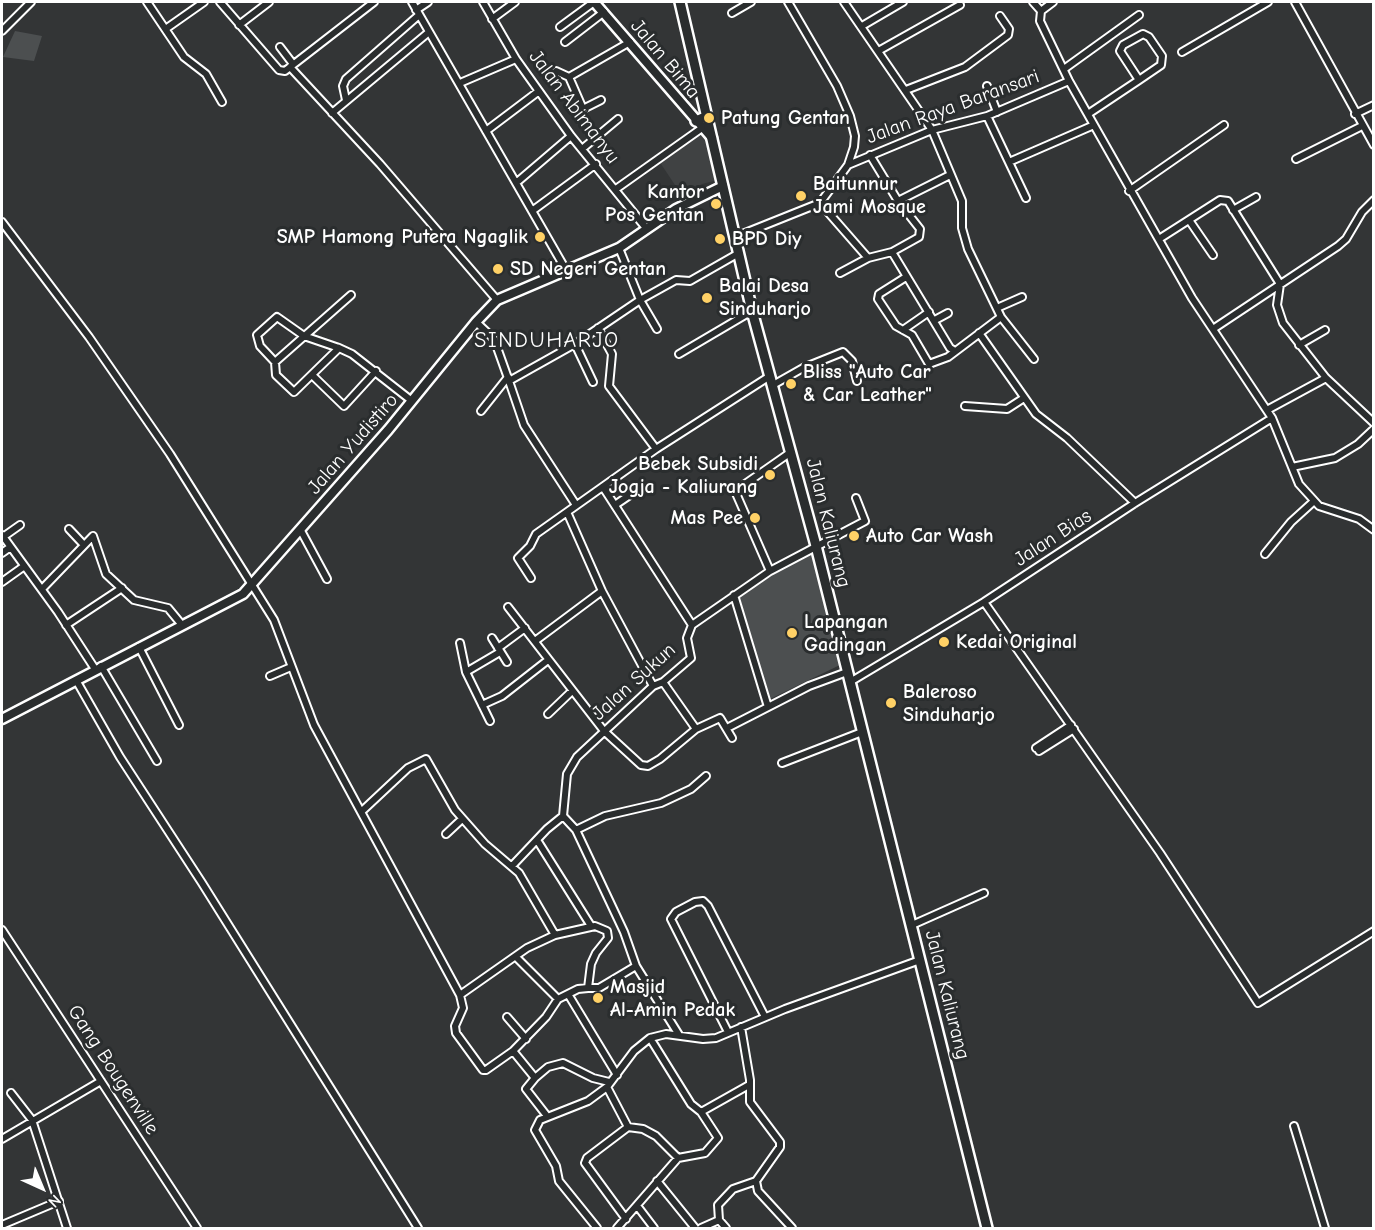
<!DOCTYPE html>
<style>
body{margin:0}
#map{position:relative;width:1375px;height:1230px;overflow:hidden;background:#333536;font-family:"Comic Neue",sans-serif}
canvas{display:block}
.frame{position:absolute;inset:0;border:3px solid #fff;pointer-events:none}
.north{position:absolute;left:12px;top:1158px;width:60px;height:60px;-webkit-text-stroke:4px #2a2d2e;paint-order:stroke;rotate:136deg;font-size:16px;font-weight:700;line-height:24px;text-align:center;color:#fff}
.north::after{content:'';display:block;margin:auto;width:21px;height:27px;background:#fff;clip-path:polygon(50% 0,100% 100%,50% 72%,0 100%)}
</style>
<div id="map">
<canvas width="1375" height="1230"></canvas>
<div class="frame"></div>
<div class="north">N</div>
</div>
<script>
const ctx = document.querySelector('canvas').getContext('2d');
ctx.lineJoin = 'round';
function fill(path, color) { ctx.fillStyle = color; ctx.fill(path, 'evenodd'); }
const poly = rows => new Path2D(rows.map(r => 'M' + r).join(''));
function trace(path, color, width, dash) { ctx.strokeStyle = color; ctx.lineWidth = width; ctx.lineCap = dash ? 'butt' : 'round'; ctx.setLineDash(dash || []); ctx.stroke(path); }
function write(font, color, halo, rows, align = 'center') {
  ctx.font = font + ' "Comic Neue",sans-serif'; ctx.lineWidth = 6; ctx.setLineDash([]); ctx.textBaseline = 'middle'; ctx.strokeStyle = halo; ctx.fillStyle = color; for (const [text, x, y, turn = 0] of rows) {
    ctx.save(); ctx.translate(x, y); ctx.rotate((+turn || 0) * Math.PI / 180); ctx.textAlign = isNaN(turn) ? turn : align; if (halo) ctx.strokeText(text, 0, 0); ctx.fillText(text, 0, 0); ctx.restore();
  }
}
const built = poly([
 [699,132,708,138,718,180,702,184,683,197,659,161]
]);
const green = poly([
 [15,31,42,36,34,61,3,57],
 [812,551,842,664,770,699,739,596]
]);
const street = poly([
 [147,2,184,57,206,74,222,102],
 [220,2,279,70,285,71,374,2],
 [412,2,566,270],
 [483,2,516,59,571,136,646,228],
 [844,2,932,130,962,201,962,228,968,249,1001,317,1034,359],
 [1033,2,1041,11],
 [1053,2,1041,11,1040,21,1069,81,1192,298,1272,418,1299,484,1319,506,1359,519,1374,530],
 [1295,2,1374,145],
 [416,10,428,2],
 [732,13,751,2],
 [492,19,515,2],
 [239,25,269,2],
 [862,26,903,2],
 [560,27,594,2],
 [167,28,204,2],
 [2,31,31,2],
 [565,42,604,12],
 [280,47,293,64],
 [880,50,960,5],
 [1182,52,1268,2],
 [290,67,380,164,497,300],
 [1064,69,1139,15],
 [556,71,569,77,630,42],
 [569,77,583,109,601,100],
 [460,83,516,59],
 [987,86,997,112],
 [906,90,965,67,1008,35,1009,29,1000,16],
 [346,100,343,86,346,79,419,15],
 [332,113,429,32],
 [1088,114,1139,80,1161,65,1162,56,1149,37,1143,34,1123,45,1120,51,1139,80],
 [1355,114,1374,105],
 [987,116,1026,198],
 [486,131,539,91],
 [582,149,618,119],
 [870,155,898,201,920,229,919,237,892,252,950,348,955,351],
 [1296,159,1362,126],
 [1009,162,1094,125],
 [848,165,932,130,987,116,1069,81],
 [516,183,571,136],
 [616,189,702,128],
 [1129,191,1224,125],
 [898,201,950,175],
 [820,203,868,258,892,252],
 [1233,210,1256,197],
 [532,211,596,164],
 [1189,220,1213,255],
 [2,222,89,337,170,454,274,620,314,725,460,995,463,1008,455,1026,456,1033,483,1070,486,1070,513,1051],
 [735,237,820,203,848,165,854,147,855,136,850,116,837,86,788,2],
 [1159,239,1220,200,1228,201,1280,284,1277,305,1283,323,1326,378,1374,423],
 [619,248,640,300,676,280,690,281,739,253],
 [840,273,868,258],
 [906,277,879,294,878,299,896,326,912,335,929,364,948,357,1001,317],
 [997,308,1022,297],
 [935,320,948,313],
 [476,322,494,339,509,381,575,344,640,300,657,329],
 [598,328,612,354,609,386,656,449],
 [1213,329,1338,246,1346,239,1362,212,1374,200],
 [903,330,929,312],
 [979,333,1036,414,1067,438,1135,503],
 [575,344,593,382],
 [1299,345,1325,330],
 [339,348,294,392,276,375,275,362,260,346,257,335,277,317,304,336,339,348,352,354,412,401],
 [679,354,752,311],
 [275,362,351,295],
 [312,375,344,406,376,371],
 [509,381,524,425,576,505],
 [773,385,803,368,843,352,852,361,857,381],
 [965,406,1007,409,1024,398],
 [1267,410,1326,378],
 [481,411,508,377],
 [1292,467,1335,458,1358,444,1374,429],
 [603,487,692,625],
 [615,505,643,486],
 [567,512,602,591,653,686],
 [69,529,84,545],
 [300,529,327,579],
 [2,535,58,612,95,669],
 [3,537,20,525],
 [2,553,9,548],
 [1265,554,1291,522,1313,502],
 [770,571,735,491,791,452],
 [531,578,518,558,530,546,536,534,656,449,770,376],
 [2,582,23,567],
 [42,589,93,536,106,574,134,600,168,608,182,625],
 [734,595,768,707],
 [984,602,1160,853,1258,1003,1374,931],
 [508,607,604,731,641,765,648,766,660,759,696,729,720,718,732,738],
 [66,625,122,588],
 [492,638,507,662],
 [535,641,602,591],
 [460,643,466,672,490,721],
 [139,647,179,725],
 [498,648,525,628],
 [101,666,157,761],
 [466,672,500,652],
 [270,676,291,667],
 [76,680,120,757,202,883,418,1228],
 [663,682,696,729],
 [850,682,984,602,1135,503,1272,418],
 [482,705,502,696,548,660],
 [548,714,572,691],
 [727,728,809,686,847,672],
 [1036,748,1071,725],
 [1039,751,1074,729],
 [782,763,862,732],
 [361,812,408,768,426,759,455,810,485,844,519,873,555,935],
 [563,816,576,830,624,932,636,966,679,1035],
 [576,830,605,816,661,803,691,789,706,776],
 [446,834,462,819],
 [537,840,591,926],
 [512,866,547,829,563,816,567,774,577,757,653,686,663,682,691,658,687,638,692,625,770,571,865,521,856,498],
 [912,925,984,893],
 [2,930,197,1228],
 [516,957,558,999],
 [588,988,599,988,636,966],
 [568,994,617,1075],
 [460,995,527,948,555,935,595,926,607,931,608,938,596,953,591,964,588,988,578,989,558,999,546,1017,513,1051,535,1078,526,1089,547,1116],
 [507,1017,526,1039],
 [728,1032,671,919,676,912,695,902,703,901,708,906,765,1017],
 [535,1078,548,1067,563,1063,593,1078,609,1082],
 [607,1087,628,1127,643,1129,656,1136,678,1158],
 [11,1093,32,1120,67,1228],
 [701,1112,749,1085],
 [1294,1126,1325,1228],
 [2,1139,101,1081],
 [657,1181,695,1228],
 [756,1181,758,1191,792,1228],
 [638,1207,654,1228],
 [626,1219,585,1163,587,1158,628,1127],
 [2,1225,59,1201],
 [597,1228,559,1181,556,1166,535,1130,540,1120,588,1101,607,1087,634,1051,650,1038,666,1034,703,1039,716,1038,785,1009,920,960],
 [617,1228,678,1158,705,1153,718,1138,701,1112,691,1104,650,1038],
 [701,1228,719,1220],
 [726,1228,719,1220,718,1205,733,1189,756,1181,780,1147,780,1142,750,1102,750,1080,741,1027]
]);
const secondary = poly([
 [594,2,712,138],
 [2,719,243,594,388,430,476,322,497,300,619,248,676,209,723,186]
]);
const primary = poly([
 [680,2,752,311,815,542,987,1228],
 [696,121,707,116]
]);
const markers = [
 [709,118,6,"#ffd166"],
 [801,196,6,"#ffd166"],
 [716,204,6,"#ffd166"],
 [540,237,6,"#ffd166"],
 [720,239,6,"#ffd166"],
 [498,269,6,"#ffd166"],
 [707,298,6,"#ffd166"],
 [791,384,6,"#ffd166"],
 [770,475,6,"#ffd166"],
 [755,518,6,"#ffd166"],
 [854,536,6,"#ffd166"],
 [792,633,6,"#ffd166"],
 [944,642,6,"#ffd166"],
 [891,703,6,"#ffd166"],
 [598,998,6,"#ffd166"]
];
const streetNames = [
 ["Jalan Bima",665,59,50],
 ["Jalan Abimanyu",574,107,53],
 ["Jalan Raya Baransari",953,107,-20],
 ["Jalan Yudistiro",353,444,-49],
 ["Jalan Kaliurang",828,523,76],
 ["Jalan Bias",1053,538,-33],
 ["Jalan Sukun",634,682,-42],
 ["Jalan Kaliurang",947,995,76],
 ["Gang Bougenville",113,1070,57]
];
const poiNames = [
 ["Patung Gentan",721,118],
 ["Baitunnur",813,184],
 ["Jami Mosque",813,207],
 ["Kantor",704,192,"right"],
 ["Pos Gentan",704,215,"right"],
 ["SMP Hamong Putera Ngaglik",528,237,"right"],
 ["BPD Diy",732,239],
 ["SD Negeri Gentan",510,269],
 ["Balai Desa",719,286],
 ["Sinduharjo",719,309],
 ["Bliss \"Auto Car",803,372],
 ["& Car Leather\"",803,395],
 ["Bebek Subsidi",758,464,"right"],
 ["Jogja - Kaliurang",758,487,"right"],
 ["Mas Pee",743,518,"right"],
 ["Auto Car Wash",866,536],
 ["Lapangan",804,622],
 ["Gadingan",804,645],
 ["Kedai Original",956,642],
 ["Baleroso",903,692],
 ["Sinduharjo",903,715],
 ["Masjid",610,987],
 ["Al-Amin Pedak",610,1010]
];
const quarterNames = [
 ["SINDUHARJO",547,341]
];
fill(built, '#404243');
fill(green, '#4c4f50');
trace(street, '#fff', 10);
trace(secondary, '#fff', 13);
trace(primary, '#fff', 14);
trace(street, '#2a2d2e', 6);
trace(secondary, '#2a2d2e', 8);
trace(primary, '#2a2d2e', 9);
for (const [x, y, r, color] of markers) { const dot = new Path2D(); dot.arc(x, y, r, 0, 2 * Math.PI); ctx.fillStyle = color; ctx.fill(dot); trace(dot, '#2a2d2e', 2); }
write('20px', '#fff', '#2a2d2e', streetNames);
write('bold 20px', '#fff', '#2a2d2e', poiNames, 'left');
ctx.letterSpacing = '1.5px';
write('22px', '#fff', '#2a2d2e', quarterNames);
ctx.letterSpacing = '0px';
</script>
